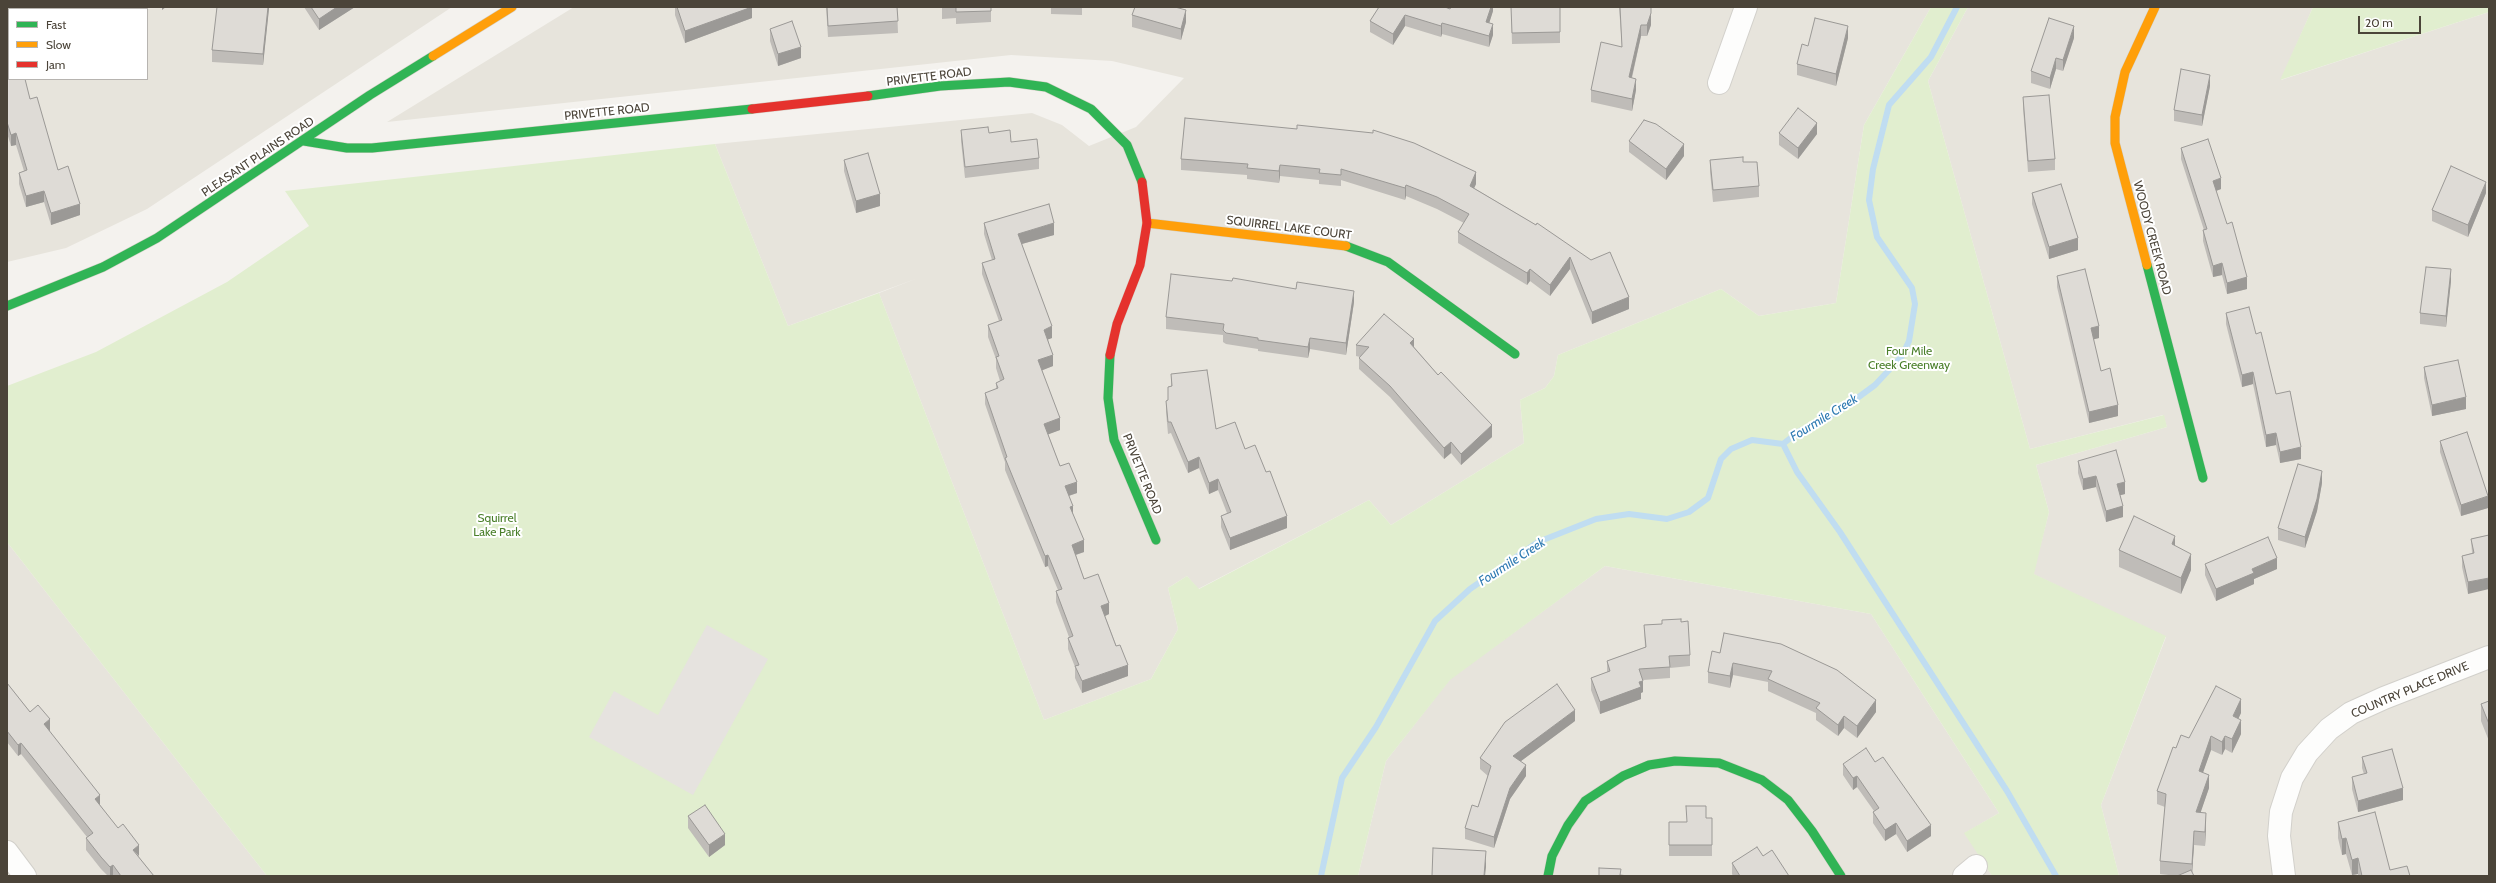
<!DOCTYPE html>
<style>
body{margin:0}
#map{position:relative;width:2496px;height:883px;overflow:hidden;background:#f4f2ee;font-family:Cabin,sans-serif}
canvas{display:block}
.frame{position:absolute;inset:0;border:8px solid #4b4439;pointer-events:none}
.legend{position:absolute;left:8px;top:8px;width:140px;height:72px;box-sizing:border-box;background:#fff;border:1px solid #b7b4b0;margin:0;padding:5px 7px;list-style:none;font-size:12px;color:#4b4439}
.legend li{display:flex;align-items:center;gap:8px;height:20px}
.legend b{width:20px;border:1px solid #b7b4b0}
.scale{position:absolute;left:2358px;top:16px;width:63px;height:18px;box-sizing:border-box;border:2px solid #4b4439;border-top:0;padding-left:5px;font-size:12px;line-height:14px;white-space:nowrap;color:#4b4439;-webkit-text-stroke:3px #fff;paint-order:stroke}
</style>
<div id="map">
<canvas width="2496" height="883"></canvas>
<div class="frame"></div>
<ul class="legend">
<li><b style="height:5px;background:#30b455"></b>Fast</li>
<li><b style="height:5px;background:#ff9f0a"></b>Slow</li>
<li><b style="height:5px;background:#e5322d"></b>Jam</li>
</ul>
<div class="scale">20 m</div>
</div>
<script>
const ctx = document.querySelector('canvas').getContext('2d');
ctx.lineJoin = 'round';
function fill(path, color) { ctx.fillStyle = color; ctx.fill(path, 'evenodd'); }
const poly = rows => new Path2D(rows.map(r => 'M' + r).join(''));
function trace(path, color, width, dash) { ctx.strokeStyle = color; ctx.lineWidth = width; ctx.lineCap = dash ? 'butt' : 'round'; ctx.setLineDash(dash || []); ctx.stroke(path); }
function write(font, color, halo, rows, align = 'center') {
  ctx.font = font + ' Cabin,sans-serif'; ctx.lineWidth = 4; ctx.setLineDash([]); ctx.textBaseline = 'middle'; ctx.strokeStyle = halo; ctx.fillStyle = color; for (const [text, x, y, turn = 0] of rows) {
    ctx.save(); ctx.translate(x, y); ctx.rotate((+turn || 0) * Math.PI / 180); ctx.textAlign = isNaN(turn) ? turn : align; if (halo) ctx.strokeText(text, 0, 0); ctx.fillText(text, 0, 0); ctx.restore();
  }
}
const residential = poly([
 [7,7,452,7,147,209,66,248,7,262],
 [9,9,147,9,147,79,9,79],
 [574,7,1931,7,1864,125,1836,303,1759,316,1721,289,1558,355,1554,376,1545,388,1520,400,1524,443,1391,525,1369,500,1198,589,1187,576,1168,588,1178,629,1151,679,1044,720,879,293,918,278,788,326,715,144,1032,113,1062,125,1089,146,1136,127,1184,78,1112,61,1011,55,387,122],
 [1968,7,2313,7,2281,80,2489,12,2489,876,2119,876,2101,805,2166,637,2033,574,2049,512,2036,465,2167,427,2163,415,2030,449,1928,81],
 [7,542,267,876,7,876],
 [1605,566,1871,614,1999,813,1965,833,1992,876,1358,876,1386,761,1450,679]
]);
const green = poly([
 [1931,7,1968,7,1928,81,2030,449,2164,415,2167,427,2036,465,2049,512,2034,574,2166,636,2101,805,2119,876,1992,876,1964,833,1999,813,1871,614,1605,566,1450,680,1386,761,1358,876,267,876,7,542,7,386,96,352,227,282,309,226,285,191,715,144,788,326,879,293,1044,720,1151,679,1178,629,1168,588,1187,576,1199,589,1369,500,1391,525,1524,443,1520,400,1545,388,1554,376,1558,355,1721,289,1759,316,1836,303,1864,125],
 [2313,7,2489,7,2489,12,2280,80]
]);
const parking = poly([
 [707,625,768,659,693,795,589,737,614,691,658,715]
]);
const stream = poly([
 [1783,444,1797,472,1840,532,2007,791,2056,876],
 [1321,876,1342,778,1376,727,1435,621,1470,589,1538,542,1596,519,1629,514,1667,519,1689,512,1708,498,1721,459,1731,449,1752,440,1783,444,1798,432,1841,410,1875,385,1902,356,1909,341,1915,304,1912,288,1877,237,1869,200,1873,169,1889,105,1931,57,1957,7]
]);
const street = poly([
 [1719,83,1746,7],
 [7,852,25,876],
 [1964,876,1976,866],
 [2284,876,2279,836,2281,812,2292,778,2307,753,2329,729,2351,713,2384,698,2489,657]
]);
const fast = poly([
 [868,96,940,86,1009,82,1046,87,1091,109,1127,145,1142,182],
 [304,141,347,148,372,148,752,109],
 [1346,246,1388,262,1515,354],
 [2147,265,2203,478],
 [7,306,103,267,157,238,370,95,433,56],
 [1110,355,1108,398,1114,440,1156,540],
 [1548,876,1552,856,1568,825,1585,801,1623,776,1649,765,1675,761,1719,763,1762,780,1788,800,1812,831,1841,876]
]);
const slow = poly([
 [433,56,512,7],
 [1147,223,1346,246],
 [2147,265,2115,143,2115,117,2125,72,2155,7]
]);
const jam = poly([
 [752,109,868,96],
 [1110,355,1117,324,1140,265,1147,223,1142,182]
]);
const wall = poly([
 [269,7,263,65,212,62,212,50],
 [304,7,355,7,319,30],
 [675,7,752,7,752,18,685,43,675,15],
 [826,7,897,7,898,33,828,37],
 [925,7,991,7,991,22,956,24,956,18,942,19,942,7,925,8],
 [1051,7,1082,7,1082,15,1051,14],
 [1379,7,1450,9,1493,7,1493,11,1489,23,1493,35,1489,47,1442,34,1441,37,1405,26,1393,45,1370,32,1370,21],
 [1511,7,1560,32,1560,43,1512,44],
 [1619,7,1651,7,1651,25,1647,36,1641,36,1632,78,1636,90,1632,111,1591,102,1591,90,1622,47],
 [1178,8,1186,22,1181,40,1132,27,1132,15],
 [7,27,30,99,58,170,80,215,51,225,44,202,26,207,19,184,19,173,24,171,16,145,11,146,7,133],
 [770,29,801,58,778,66,770,41],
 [1848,38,1836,86,1797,75,1797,64,1808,46],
 [2074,38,2063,71,2056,69,2050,89,2031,83,2031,71],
 [2210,86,2202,126,2174,121,2174,110],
 [2023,97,2055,159,2055,170,2028,172,2023,108],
 [1185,118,1476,184,1474,188,1536,225,1629,309,1592,324,1570,269,1550,296,1530,281,1527,285,1458,243,1458,232,1464,223,1437,209,1406,196,1405,200,1341,180,1341,186,1319,184,1319,180,1280,176,1279,183,1247,179,1247,175,1181,170,1181,159],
 [961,130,989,133,1039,158,1039,169,965,178,961,141],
 [1779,133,1817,134,1798,159,1779,145],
 [1629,141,1684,156,1666,180,1629,152],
 [2181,148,2221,189,2216,191,2247,289,2227,294,2222,275,2213,277,2203,241,2203,230,2204,230,2181,159],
 [844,160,880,206,856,213,844,171],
 [1710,160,1743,162,1759,186,1759,197,1713,202,1710,172],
 [2032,193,2078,250,2049,259,2032,204],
 [2486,193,2468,237,2432,221,2432,210],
 [984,223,1054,235,1022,244,1052,338,1048,339,1053,366,1042,370,1060,430,1048,434,1060,466,1077,493,1069,496,1073,514,1084,552,1076,555,1084,579,1109,614,1105,616,1128,676,1082,693,1075,678,1075,667,1068,649,1068,638,1069,637,1056,602,1056,591,1058,590,1048,566,1045,567,1005,470,1005,462,985,404,985,393,996,389,996,383,1000,381,996,368,996,359,988,337,988,325,999,321,982,274,982,263,992,260,984,234],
 [2057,276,2099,338,2093,339,2101,371,2118,416,2089,423,2057,287],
 [2451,281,2446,327,2420,324,2420,313],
 [1354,302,1346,355,1310,349,1308,358,1258,351,1258,349,1226,344,1223,342,1223,335,1166,329,1166,317],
 [2226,313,2256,334,2276,394,2301,459,2280,463,2276,445,2266,447,2253,384,2242,387,2226,324],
 [1356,345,1414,347,1492,437,1461,465,1451,453,1444,459,1390,397,1359,369,1359,358,1360,357,1356,356],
 [2424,367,2466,409,2432,416,2424,378],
 [1171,374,1216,429,1245,449,1287,528,1230,550,1221,527,1221,516,1227,513,1218,490,1209,494,1199,468,1188,473,1171,433,1168,434,1166,412,1166,401,1168,400,1168,387,1171,386],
 [2440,441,2488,508,2461,516,2440,452],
 [2078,461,2125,494,2120,495,2123,517,2106,522,2096,487,2083,490,2078,473],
 [2322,483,2317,511,2305,548,2278,540,2278,528],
 [2489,535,2468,594,2462,567,2462,556,2472,553,2471,539],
 [2175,546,2191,570,2181,594,2119,567,2119,550],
 [2205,564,2277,569,2254,579,2254,584,2216,601,2205,575],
 [1662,620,1681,622,1690,655,1690,666,1670,668,1670,678,1643,680,1643,692,1641,693,1641,699,1600,714,1591,690,1591,678,1607,672,1607,661,1645,647,1644,625,1662,624],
 [1724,633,1876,712,1857,738,1844,728,1838,736,1816,720,1816,713,1768,691,1768,682,1733,675,1730,688,1708,683,1708,672,1720,653],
 [7,683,30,712,50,731,49,731,100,805,138,856,154,876,108,876,101,869,86,850,86,838,87,837,21,754,18,756,7,742],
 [2489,701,2489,741,2481,721,2481,704],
 [2241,713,2238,719,2241,734,2232,753,2225,749,2222,755,2211,750,2203,772,2209,788,2200,813,2206,827,2205,846,2194,845,2192,872,2177,876,2160,874,2160,861,2165,807,2157,804,2157,791,2176,748,2189,738],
 [1575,721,1521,761,1526,776,1510,799,1494,848,1465,839,1465,828,1478,807,1488,776,1480,769,1480,758],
 [2362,757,2403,800,2358,812,2352,789,2352,777,2364,774,2362,768],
 [1875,762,1931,836,1907,852,1896,834,1885,841,1873,823,1873,812,1874,811,1857,787,1853,790,1843,775,1843,764],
 [688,816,725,845,709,857,688,828],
 [1706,818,1712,818,1712,856,1669,856,1669,822,1687,822],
 [2338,822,2390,870,2410,876,2358,876,2358,874,2352,875,2346,854,2342,855,2338,838],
 [1763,856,1789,876,1733,876,1732,874,1732,863]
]);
const shadedWall = poly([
 [162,7,166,7,162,10],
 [268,7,269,7,269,9,263,65,263,54],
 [337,7,355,7,319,30,319,19],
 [752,7,752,18,685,43,685,31],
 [1491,7,1493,7,1493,11,1486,33,1486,22],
 [1186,10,1186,22,1181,40,1181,29],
 [1651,13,1651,25,1647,36,1647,25],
 [1405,15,1405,26,1393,45,1393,34],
 [1442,23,1442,34,1441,37,1441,26],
 [1493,24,1493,35,1489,47,1489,36],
 [1641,25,1641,36,1629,89,1629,77],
 [1848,26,1848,38,1836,86,1836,74],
 [2074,26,2074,38,2063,71,2063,60],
 [801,47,801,58,778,66,778,54],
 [2056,58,2056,69,2050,89,2050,78],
 [2210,75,2210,86,2202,126,2202,115],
 [1636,79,1636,90,1632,111,1632,99],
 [1817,123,1817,134,1798,159,1798,148],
 [16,133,16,145,11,146,11,135],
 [1684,144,1684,156,1666,180,1666,169],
 [1280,165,1280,176,1279,183,1279,171],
 [1476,172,1476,184,1470,197,1470,186],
 [2221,178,2221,189,2213,192,2213,181],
 [2486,182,2486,193,2468,237,2468,225],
 [1406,185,1406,196,1405,200,1405,188],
 [44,191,44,202,26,207,26,196],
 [880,194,880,206,856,213,856,201],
 [80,204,80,215,51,225,51,213],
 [1054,223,1054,235,1018,245,1018,234],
 [2078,238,2078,250,2049,259,2049,247],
 [1570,257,1570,269,1550,296,1550,285],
 [2222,263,2222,275,2213,277,2213,266],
 [1530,269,1530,281,1527,285,1527,273],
 [2451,269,2451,281,2446,327,2446,316],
 [2247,277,2247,289,2227,294,2227,283],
 [1354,291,1354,302,1346,355,1346,343],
 [1629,297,1629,309,1592,324,1592,312],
 [1052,326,1052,338,1044,341,1044,330],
 [2099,326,2099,338,2091,340,2091,328],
 [1310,338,1310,349,1308,358,1308,347],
 [1414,339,1414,350,1410,343],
 [1053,355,1053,366,1038,372,1038,360],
 [2253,372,2253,384,2242,387,2242,375],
 [2466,397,2466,409,2432,416,2432,405],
 [2118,405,2118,416,2089,423,2089,412],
 [1060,418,1060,430,1044,436,1044,424],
 [1492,425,1492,437,1461,465,1461,454],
 [2276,433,2276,445,2266,447,2266,435],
 [1451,442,1451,453,1444,459,1444,448],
 [2301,447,2301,459,2280,463,2280,452],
 [1199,457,1199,468,1188,473,1188,462],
 [2322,471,2322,483,2317,511,2305,548,2305,537],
 [2096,476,2096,487,2083,490,2083,479],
 [1218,479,1218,490,1209,494,1209,483],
 [1077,482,1077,493,1065,497,1065,486],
 [2125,482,2125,494,2117,496,2117,484],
 [2488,496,2488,508,2461,516,2461,505],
 [1073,506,1073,517,1070,507],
 [2123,506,2123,517,2106,522,2106,511],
 [1287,516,1287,528,1230,550,1230,538],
 [2175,536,2175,553,2172,544],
 [1084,540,1084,552,1072,556,1072,545],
 [2191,554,2191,570,2181,594,2181,578],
 [1048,555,1048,566,1045,567,1045,556],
 [2277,558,2277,569,2254,579,2254,584,2216,601,2216,589,2252,569],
 [2489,578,2489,589,2468,594,2468,582],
 [1109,603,1109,614,1101,618,1101,606],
 [1733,663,1733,675,1730,688,1730,676],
 [1128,665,1128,676,1082,693,1082,681],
 [1643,681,1643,692,1641,693,1641,699,1600,714,1600,702,1639,682],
 [2241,699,2241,713,2233,730,2233,716],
 [1876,700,1876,712,1857,738,1857,726],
 [1575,710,1575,721,1513,767,1513,756],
 [1844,716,1844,728,1838,736,1838,725],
 [50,719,50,731,44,736,44,724],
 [2241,720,2241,734,2232,753,2232,739],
 [2211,736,2211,750,2199,784,2199,771],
 [2225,736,2225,749,2222,755,2222,742],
 [21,743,21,754,18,756,18,745],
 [1526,765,1526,776,1510,799,1494,848,1494,837,1510,788],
 [2209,775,2209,788,2196,826,2196,812],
 [1857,776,1857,787,1853,790,1853,778],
 [2403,788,2403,800,2358,812,2358,801],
 [100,795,100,806,95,799],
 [2206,813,2206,827,2205,846,2205,832],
 [1896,823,1896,834,1885,841,1885,830],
 [1931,825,1931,836,1907,852,1907,841],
 [2194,831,2194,845,2192,876,2192,864],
 [725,834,725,845,709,857,709,845],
 [2346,838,2346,854,2342,855,2342,839],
 [139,845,139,856,133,850],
 [1486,851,1486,867,1485,876,1484,876],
 [2358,858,2358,874,2352,875,2352,860],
 [113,865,113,876,110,876,110,867]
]);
const building = poly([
 [217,7,268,7,263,54,212,50,217,7],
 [311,7,337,7,319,19,311,7],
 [677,7,752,7,685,31,677,7],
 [827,7,897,7,898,21,828,26,827,7],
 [956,7,991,7,991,11,956,12,956,7],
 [1135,7,1175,7,1186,10,1181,29,1132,15,1135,7],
 [1379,7,1445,7,1450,9,1451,7,1491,7,1486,22,1493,24,1489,36,1442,23,1441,26,1405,15,1393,34,1370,21,1379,7],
 [1511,7,1560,7,1560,32,1512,33,1511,7],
 [1620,7,1651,7,1651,13,1647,25,1641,25,1629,77,1636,79,1632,99,1591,90,1601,42,1622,47,1620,7],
 [1815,18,1848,26,1836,74,1797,64,1802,44,1808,46,1815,18],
 [2049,18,2074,26,2063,60,2056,58,2050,78,2031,71,2049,18],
 [792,21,801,47,778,54,770,29,792,21],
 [7,27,9,33,9,79,25,79,30,99,37,97,58,170,68,166,80,204,51,213,44,191,26,196,19,173,27,170,16,133,11,135,7,122,7,27],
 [2181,69,2210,75,2202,115,2174,110,2181,69],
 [2049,95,2055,159,2028,161,2023,97,2049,95],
 [1798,108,1817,123,1798,148,1779,133,1798,108],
 [1185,118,1297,129,1297,125,1373,133,1373,130,1414,143,1476,172,1470,186,1536,225,1537,223,1591,260,1610,252,1629,297,1592,312,1570,257,1550,285,1530,269,1527,273,1458,232,1469,214,1437,197,1406,185,1405,188,1341,169,1341,175,1319,173,1320,169,1280,165,1279,171,1247,168,1248,164,1181,159,1185,118],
 [1644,120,1656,124,1684,144,1666,169,1629,141,1644,120],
 [988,127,989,133,1010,130,1011,142,1037,139,1039,158,965,167,961,130,988,127],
 [2208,139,2221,178,2213,181,2227,224,2232,222,2247,277,2227,283,2222,263,2213,266,2203,230,2207,229,2181,148,2208,139],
 [868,153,880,194,856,201,844,160,868,153],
 [1743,157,1743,162,1757,162,1759,186,1713,190,1710,160,1743,157],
 [2451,166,2486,182,2468,225,2432,210,2451,166],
 [2061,184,2078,238,2049,247,2032,193,2061,184],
 [1049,204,1054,223,1018,234,1052,326,1044,330,1053,355,1038,360,1060,418,1044,424,1060,466,1069,463,1077,482,1065,486,1073,506,1070,507,1084,540,1072,545,1084,579,1098,574,1109,603,1101,606,1116,646,1120,645,1128,665,1082,681,1075,666,1079,665,1068,638,1073,636,1056,591,1062,589,1048,555,1045,556,1005,458,1007,457,985,393,998,388,996,383,1004,379,996,357,999,356,988,325,1002,320,982,263,995,259,984,223,1049,204],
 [2426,267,2451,269,2446,316,2420,313,2426,267],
 [2085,269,2099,326,2091,328,2101,371,2110,368,2118,405,2089,412,2057,276,2085,269],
 [1171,274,1232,281,1233,278,1296,289,1297,282,1354,291,1346,343,1310,338,1308,347,1258,340,1258,338,1226,333,1223,330,1224,324,1166,317,1171,274],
 [2249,307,2256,334,2261,332,2276,394,2290,391,2301,447,2280,452,2276,433,2266,435,2253,372,2242,375,2226,313,2249,307],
 [1384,314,1414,339,1410,343,1438,375,1441,372,1492,425,1461,454,1451,442,1444,448,1390,386,1359,358,1369,347,1356,345,1384,314],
 [2458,360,2466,397,2432,405,2424,367,2458,360],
 [1207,370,1216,429,1235,422,1245,449,1255,445,1266,472,1270,471,1287,516,1230,538,1221,516,1231,512,1218,479,1209,483,1199,457,1188,462,1171,422,1168,422,1166,401,1168,400,1168,387,1172,386,1171,374,1207,370],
 [2467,432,2488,496,2461,505,2440,441,2467,432],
 [2116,450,2125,482,2117,484,2123,506,2106,511,2096,476,2083,479,2078,461,2116,450],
 [2298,464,2322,471,2317,499,2305,537,2278,528,2298,464],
 [2134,516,2175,536,2172,544,2191,554,2181,578,2119,550,2134,516],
 [2489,535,2489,578,2468,582,2462,556,2474,553,2471,539,2489,535],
 [2268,537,2277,558,2252,569,2254,573,2216,589,2205,564,2268,537],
 [1681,619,1681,622,1688,621,1690,655,1669,656,1670,667,1639,669,1643,681,1639,682,1641,687,1600,702,1591,678,1610,671,1607,661,1646,647,1644,625,1662,624,1662,620,1681,619],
 [1724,633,1781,644,1837,670,1876,700,1857,726,1844,716,1838,725,1816,708,1820,703,1768,679,1772,671,1733,663,1730,676,1708,672,1712,651,1720,653,1724,633],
 [7,683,30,712,38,705,50,719,44,724,100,795,95,799,118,828,123,824,139,845,133,850,154,876,121,876,113,865,110,867,101,857,86,838,93,833,21,743,18,745,7,731,7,683],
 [1557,684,1575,710,1513,756,1526,765,1510,788,1494,837,1465,828,1472,805,1478,807,1491,766,1480,758,1505,722,1557,684],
 [2216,686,2241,699,2233,716,2241,720,2232,739,2225,736,2222,742,2211,736,2199,771,2209,775,2196,812,2206,813,2205,832,2194,831,2192,864,2160,861,2166,794,2157,791,2173,747,2176,748,2181,735,2189,738,2216,686],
 [2489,701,2489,724,2481,704,2489,701],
 [1866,748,1875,762,1883,757,1931,825,1907,841,1896,823,1885,830,1873,812,1879,808,1857,776,1853,778,1843,764,1866,748],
 [2392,749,2403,788,2358,801,2352,777,2367,773,2362,757,2392,749],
 [705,805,725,834,709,845,688,816,705,805],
 [1686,806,1706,806,1706,818,1712,818,1712,845,1669,845,1669,822,1687,822,1686,806],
 [2375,812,2390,870,2407,866,2410,876,2362,876,2358,858,2352,860,2346,838,2342,839,2338,822,2375,812],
 [1757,847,1763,856,1772,850,1789,876,1740,876,1732,863,1757,847],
 [1433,848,1486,851,1484,876,1432,876,1433,848],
 [1599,868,1621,869,1620,875,1628,876,1599,876,1599,868],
 [2191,870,2194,876,2177,876,2191,870]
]);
const streetNames = [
 ["PRIVETTE ROAD",929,77,-7],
 ["PRIVETTE ROAD",607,112,-6],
 ["PLEASANT PLAINS ROAD",258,157,-34],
 ["SQUIRREL LAKE COURT",1289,228,7],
 ["WOODY CREEK ROAD",2152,238,75],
 ["PRIVETTE ROAD",1142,474,68],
 ["COUNTRY PLACE DRIVE",2410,690,-23]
];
const parkNames = [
 ["Four Mile",1909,351],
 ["Creek Greenway",1909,365],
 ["Squirrel",497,518],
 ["Lake Park",497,532]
];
const waterNames = [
 ["Fourmile Creek",1824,418,-32],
 ["Fourmile Creek",1512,562,-33]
];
fill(residential, '#e7e4dc');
fill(green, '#e1eecf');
fill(parking, '#e6e3df');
trace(stream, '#c0ddf1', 6);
trace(street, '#d2d0cb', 24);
trace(fast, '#d3cfc5', 10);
trace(slow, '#d3cfc5', 10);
trace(jam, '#d3cfc5', 10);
trace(street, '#fdfdfc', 22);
trace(fast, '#30b455', 9);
trace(slow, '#ff9f0a', 9);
trace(jam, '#e5322d', 9);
fill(wall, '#bfbcb8');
fill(shadedWall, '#9b9996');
fill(building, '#dedbd6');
trace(building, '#9b9996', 1);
write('12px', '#4b4439', '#fff', streetNames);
write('12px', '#4a7f2a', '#fff', parkNames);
write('italic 13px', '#2e7ab2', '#fff', waterNames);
</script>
